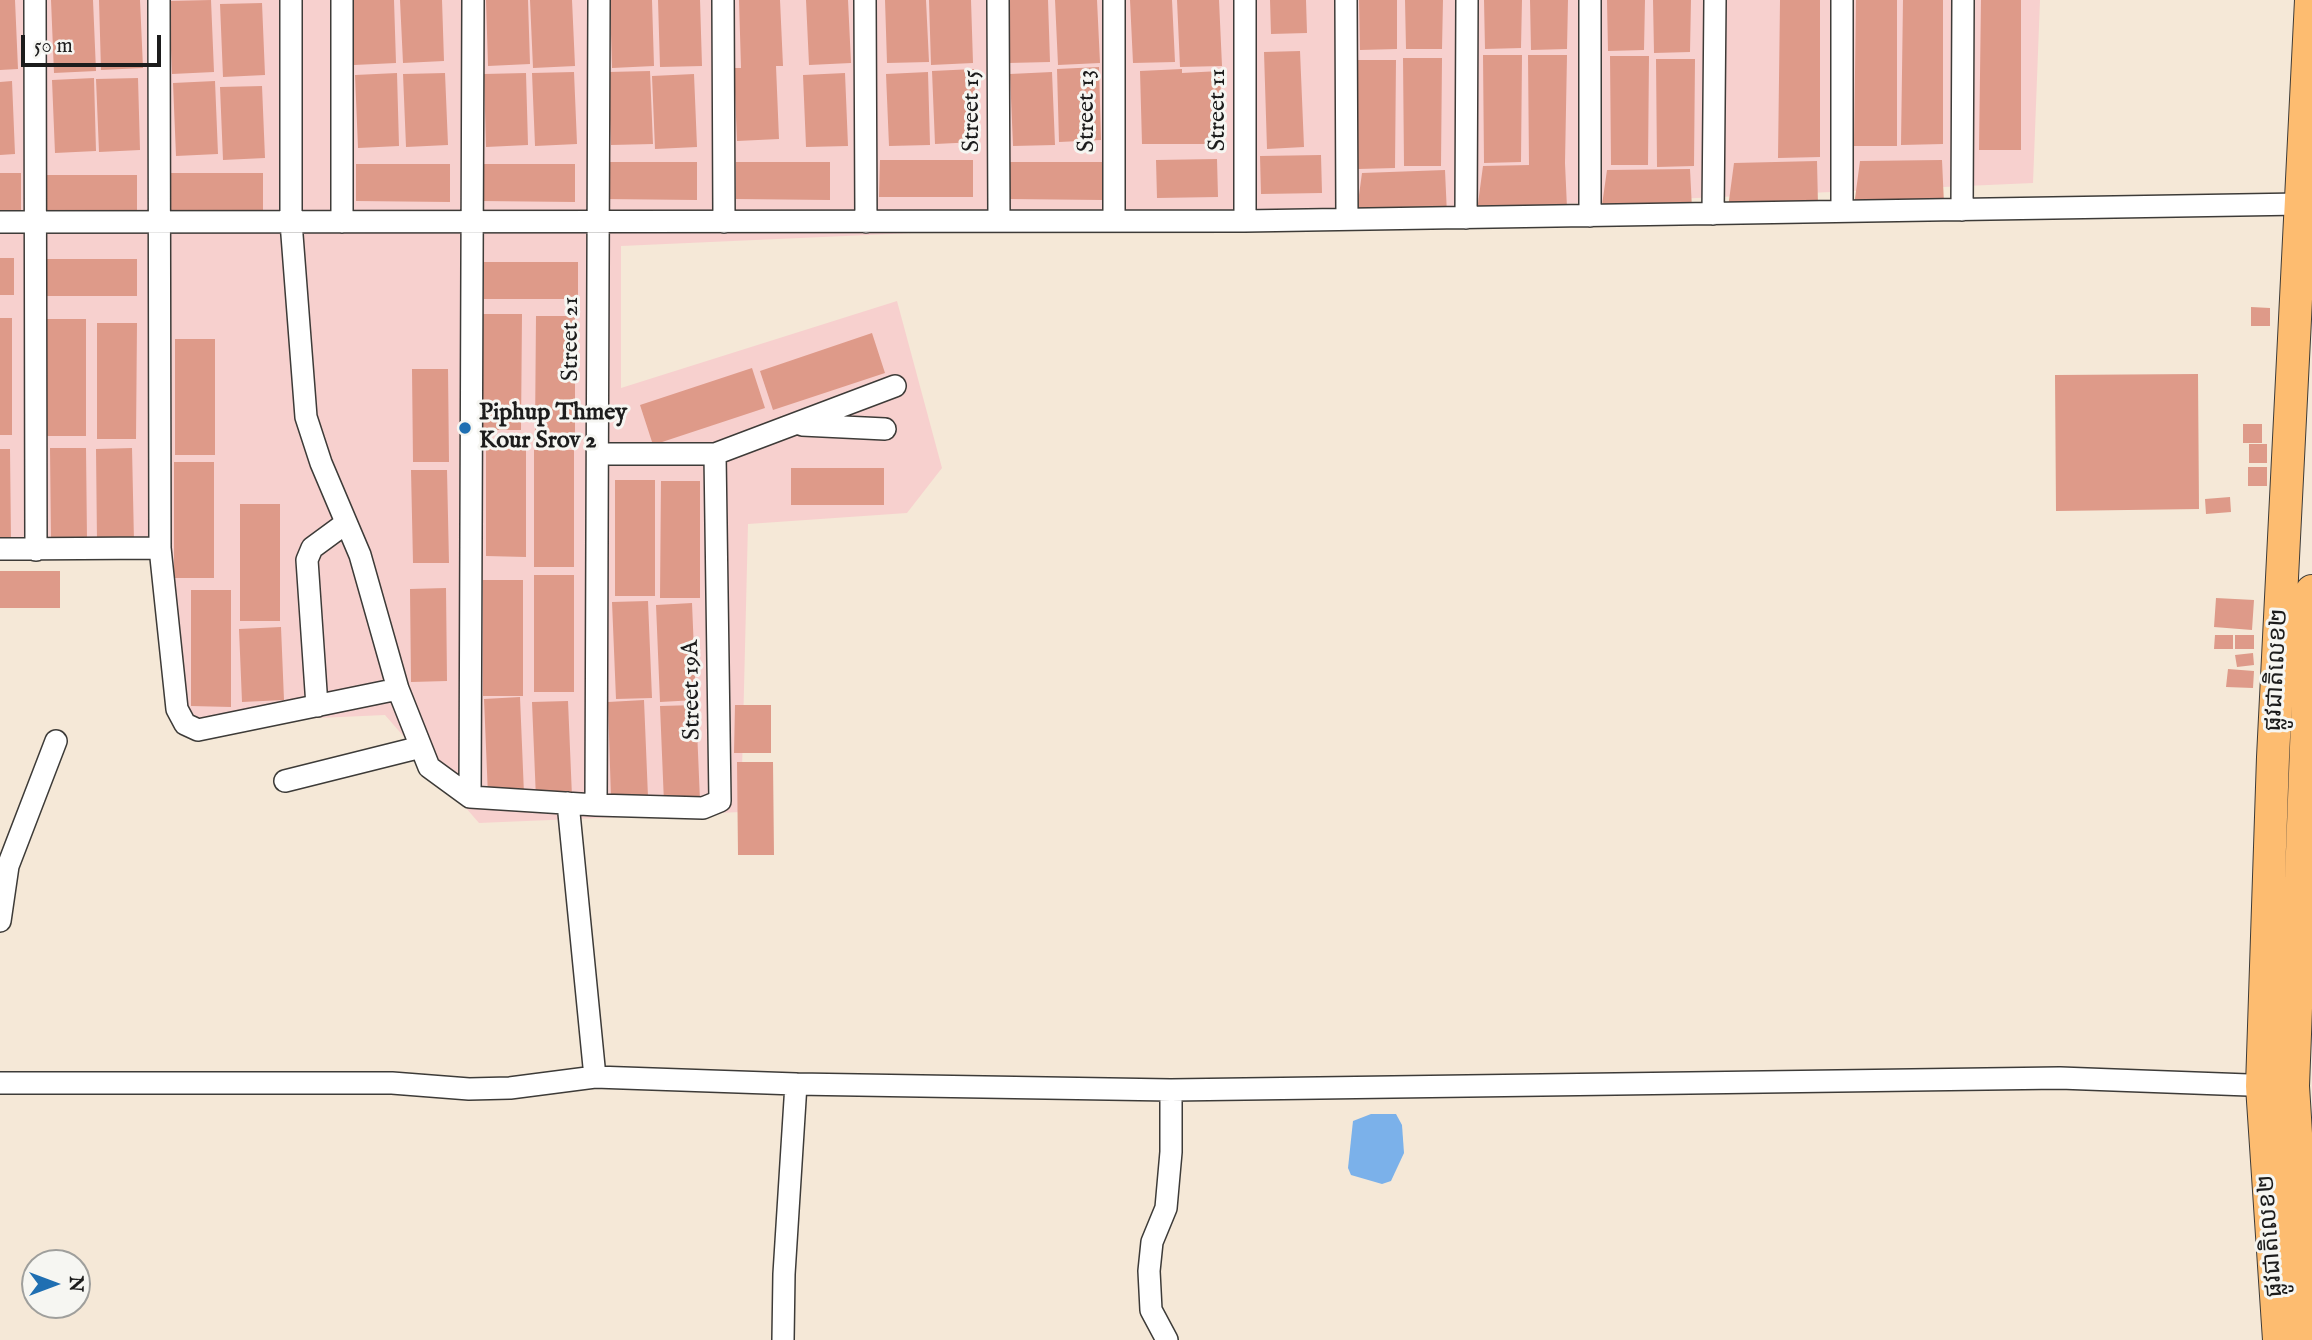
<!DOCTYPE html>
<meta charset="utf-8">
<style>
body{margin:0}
#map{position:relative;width:2312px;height:1340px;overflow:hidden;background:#f5e8d7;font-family:"IM FELL English",serif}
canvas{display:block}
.north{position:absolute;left:21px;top:1249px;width:70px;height:70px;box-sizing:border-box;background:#f6f6f2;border:2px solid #9f9f9c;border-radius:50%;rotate:90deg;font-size:19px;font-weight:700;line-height:28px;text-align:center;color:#1c1c1c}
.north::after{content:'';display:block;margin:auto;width:24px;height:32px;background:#1f6fb2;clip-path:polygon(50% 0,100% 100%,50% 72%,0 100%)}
.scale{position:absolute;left:21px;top:35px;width:140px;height:32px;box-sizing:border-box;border:4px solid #1c1c1c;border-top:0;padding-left:9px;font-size:21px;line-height:24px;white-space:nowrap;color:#1c1c1c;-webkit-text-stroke:5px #f6f6f2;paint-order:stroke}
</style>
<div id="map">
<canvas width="2312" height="1340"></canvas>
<div class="north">N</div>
<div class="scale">50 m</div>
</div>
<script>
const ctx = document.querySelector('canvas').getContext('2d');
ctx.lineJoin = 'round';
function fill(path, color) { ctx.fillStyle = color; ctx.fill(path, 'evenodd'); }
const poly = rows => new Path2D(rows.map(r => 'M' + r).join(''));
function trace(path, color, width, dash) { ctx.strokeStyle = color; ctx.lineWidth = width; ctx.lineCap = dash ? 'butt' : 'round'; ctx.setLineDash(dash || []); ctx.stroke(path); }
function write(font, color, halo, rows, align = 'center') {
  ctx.font = font + ' "IM FELL English","Noto Sans Khmer",serif'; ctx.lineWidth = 6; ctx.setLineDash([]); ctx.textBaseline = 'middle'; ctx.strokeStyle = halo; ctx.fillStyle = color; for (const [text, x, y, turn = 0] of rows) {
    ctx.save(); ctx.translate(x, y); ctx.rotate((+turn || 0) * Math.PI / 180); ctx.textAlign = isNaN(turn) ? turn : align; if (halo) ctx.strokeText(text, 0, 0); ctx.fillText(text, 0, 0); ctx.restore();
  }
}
const built = poly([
 [0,0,2040,0,2033,183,621,246,621,388,897,301,942,468,907,513,748,524,741,812,479,823,385,715,185,724,160,548,0,543]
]);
const water = poly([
 [1371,1114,1396,1114,1402,1125,1404,1153,1391,1181,1382,1184,1351,1175,1348,1168,1353,1121]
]);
const building = poly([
 [0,0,15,0,18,69,0,70],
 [51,0,93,0,96,71,54,73],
 [99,0,140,0,143,68,101,70],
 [211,0,214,72,172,74,169,1],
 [352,0,394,0,396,63,354,65],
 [400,0,442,0,444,61,403,63],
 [486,0,528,0,530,64,488,66],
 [530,0,572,0,575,66,533,68],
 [610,0,652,0,654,66,612,68],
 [658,0,700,0,702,66,660,67],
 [739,0,780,0,783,66,776,66,779,139,737,141,734,68,741,68],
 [806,0,848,0,851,63,809,65],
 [885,0,926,0,929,62,887,63],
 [929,0,971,0,973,63,931,65],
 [1006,0,1048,0,1050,62,1008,63],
 [1055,0,1097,0,1100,63,1058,65],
 [1130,0,1172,0,1175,62,1133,63],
 [1177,0,1219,0,1222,66,1180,67],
 [1270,0,1306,0,1307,33,1271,34],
 [1359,0,1397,0,1397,49,1360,50],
 [1405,0,1443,0,1442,49,1406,49],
 [1484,0,1522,0,1521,48,1485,49],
 [1530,0,1568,0,1567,49,1531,50],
 [1607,0,1645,0,1644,50,1608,51],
 [1653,0,1691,0,1690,52,1654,53],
 [1780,0,1820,0,1820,157,1778,158],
 [1856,0,1897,0,1897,146,1854,146],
 [1903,0,1943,0,1943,144,1901,145],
 [1981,0,2021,0,2021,150,1979,150],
 [262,3,265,75,223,77,220,4],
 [1300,51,1304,147,1267,149,1264,52],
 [1483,55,1522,55,1521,162,1484,163],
 [1528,55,1567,55,1565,163,1567,208,1477,211,1483,166,1529,165],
 [1610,56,1649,56,1648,165,1611,165],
 [1403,58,1442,58,1441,166,1404,166],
 [1656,59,1695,59,1694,166,1657,167],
 [1356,60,1396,60,1395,168,1358,169],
 [1099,67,1101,140,1059,142,1057,69],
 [974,69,977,142,935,144,932,71],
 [1182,69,1182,73,1220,71,1223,144,1142,144,1140,71],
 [650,71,653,144,611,145,608,72],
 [574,72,577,144,535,146,532,73],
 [928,72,930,145,889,146,886,74],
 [1052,72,1055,145,1013,146,1010,74],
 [397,73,399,146,358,148,355,75],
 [445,73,448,145,406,147,403,74],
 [526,73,528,145,486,147,484,74],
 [845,73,848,146,806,147,803,75],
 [694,74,697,147,655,149,652,76],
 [94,78,96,151,55,153,52,80],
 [138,78,140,150,99,152,96,79],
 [12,81,15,154,0,155,0,82],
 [215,81,218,154,176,156,173,83],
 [262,86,265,158,223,160,220,87],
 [1321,155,1322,193,1261,194,1260,156],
 [1217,159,1218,197,1157,198,1156,160],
 [880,160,973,160,973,197,879,197],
 [1942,160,1944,204,1854,206,1860,161],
 [1817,161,1818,205,1728,208,1734,163],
 [603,162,697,162,697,200,603,199],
 [736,162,830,162,830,200,736,199],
 [1010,162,1103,162,1103,200,1009,199],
 [356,164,450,164,450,202,356,201],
 [482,164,575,164,575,202,481,201],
 [1690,169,1692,209,1601,212,1607,170],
 [1445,170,1447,215,1356,217,1362,173],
 [0,173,21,173,21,210,0,210],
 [170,173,263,173,263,211,170,211],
 [44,175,137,175,137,213,43,212],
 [0,258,14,258,14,295,0,295],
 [44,259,137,259,137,296,43,296],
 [484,262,578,262,578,299,484,299],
 [2251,307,2270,308,2270,326,2251,326],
 [482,314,522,314,521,430,482,430],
 [536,316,575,316,575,433,535,432],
 [0,318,12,318,12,435,0,435],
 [47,319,86,319,86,436,47,436],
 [97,323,137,323,136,439,97,439],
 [872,333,885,373,773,410,760,371],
 [175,339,215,339,215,455,175,455],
 [752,368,765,408,653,445,640,405],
 [412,369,448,369,449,462,413,462],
 [2198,374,2199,509,2056,511,2055,375],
 [2243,424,2262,424,2262,443,2243,443],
 [486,440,526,440,526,557,486,556],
 [2249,444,2267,444,2267,463,2249,463],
 [50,448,86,448,87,541,51,541],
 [132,448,134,542,97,542,96,449],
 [0,449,10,449,11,542,0,542],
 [534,450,574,450,574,567,534,567],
 [174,462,214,462,214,578,174,578],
 [2248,467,2267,467,2267,486,2248,486],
 [791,468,884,468,884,505,791,505],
 [411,470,447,470,449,563,413,563],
 [615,480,655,480,655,596,615,596],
 [661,481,700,481,700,598,660,598],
 [2230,497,2231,512,2206,514,2205,499],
 [240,504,280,504,280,621,240,621],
 [0,571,60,571,60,608,0,608],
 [534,575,574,575,574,692,534,692],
 [483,580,523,580,523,696,483,696],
 [446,588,447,681,411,682,410,589],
 [191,590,231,590,231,707,191,706],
 [2216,598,2254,600,2252,630,2214,627],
 [648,601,652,698,616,699,612,602],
 [692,603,696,700,660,702,656,605],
 [281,627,284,700,242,702,239,629],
 [2215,635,2233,635,2233,649,2214,649],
 [2235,635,2254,635,2254,649,2235,649],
 [2253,653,2254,665,2237,667,2235,655],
 [2228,669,2254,671,2253,688,2226,687],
 [520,697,524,794,488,796,484,699],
 [644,700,648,797,611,799,608,702],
 [568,701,572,797,536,799,532,702],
 [696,705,700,801,664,803,660,706],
 [735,705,771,705,771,753,734,753],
 [737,762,773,762,774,855,738,855]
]);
const minor = poly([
 [35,0,36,550],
 [159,0,160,548,177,709,185,724,198,730,398,689],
 [291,0,291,222,306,417,321,463,360,555,398,689,429,767,470,797,596,805,703,808,720,801,715,454],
 [723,0,724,222],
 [865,0,866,222],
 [998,0,999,221],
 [1114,0,1114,221],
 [1245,0,1245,221],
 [1346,0,1347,219],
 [1590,0,1590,216],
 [1842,0,1842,211],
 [1962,210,1963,0],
 [1713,214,1715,0],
 [1466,218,1467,0],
 [0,222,1245,221,2301,204],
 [342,222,342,0],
 [802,425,885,429],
 [598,454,715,454,895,386],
 [0,549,160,548],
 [317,706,307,560,312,548,346,523],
 [285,781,421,747],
 [470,797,473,0],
 [568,803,595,1077],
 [596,805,599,0],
 [0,921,8,866,56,741],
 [0,1083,392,1083,469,1089,510,1088,595,1077,796,1084,1171,1090,2060,1078,2275,1086],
 [783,1340,784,1274,796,1084],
 [1167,1340,1151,1310,1149,1271,1152,1242,1166,1208,1171,1152,1171,1090]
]);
const highway = poly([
 [2279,1340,2262,1086,2273,757,2311,0],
 [2309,1340,2293,1086,2312,591]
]);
const markers = [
 [465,428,7,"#1f6fb2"]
];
const streetNames = [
 ["Street 11",1219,110,-90],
 ["Street 15",973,111,-90],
 ["Street 13",1088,111,-90],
 ["Street 21",572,339,-90],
 ["ផ្លូវជាតិលេខ២",2278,670,-87],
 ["Street 19A",693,690,-91],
 ["ផ្លូវជាតិលេខ២",2272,1236,-94]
];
const poiNames = [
 ["Piphup Thmey",479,414],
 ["Kour Srov 2",479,442]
];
fill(built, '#f7d0ce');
fill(water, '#7bb1ea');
fill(building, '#de9a89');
trace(minor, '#3d3b38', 24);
trace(highway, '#3d3b38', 34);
trace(minor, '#fff', 21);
trace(highway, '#fdbc70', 32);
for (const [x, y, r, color] of markers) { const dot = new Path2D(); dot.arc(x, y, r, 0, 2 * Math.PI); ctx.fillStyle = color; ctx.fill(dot); trace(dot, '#f6f6f2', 2.5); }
write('24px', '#1c1c1c', '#f6f6f2', streetNames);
write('bold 24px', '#1c1c1c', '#f6f6f2', poiNames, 'left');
</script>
